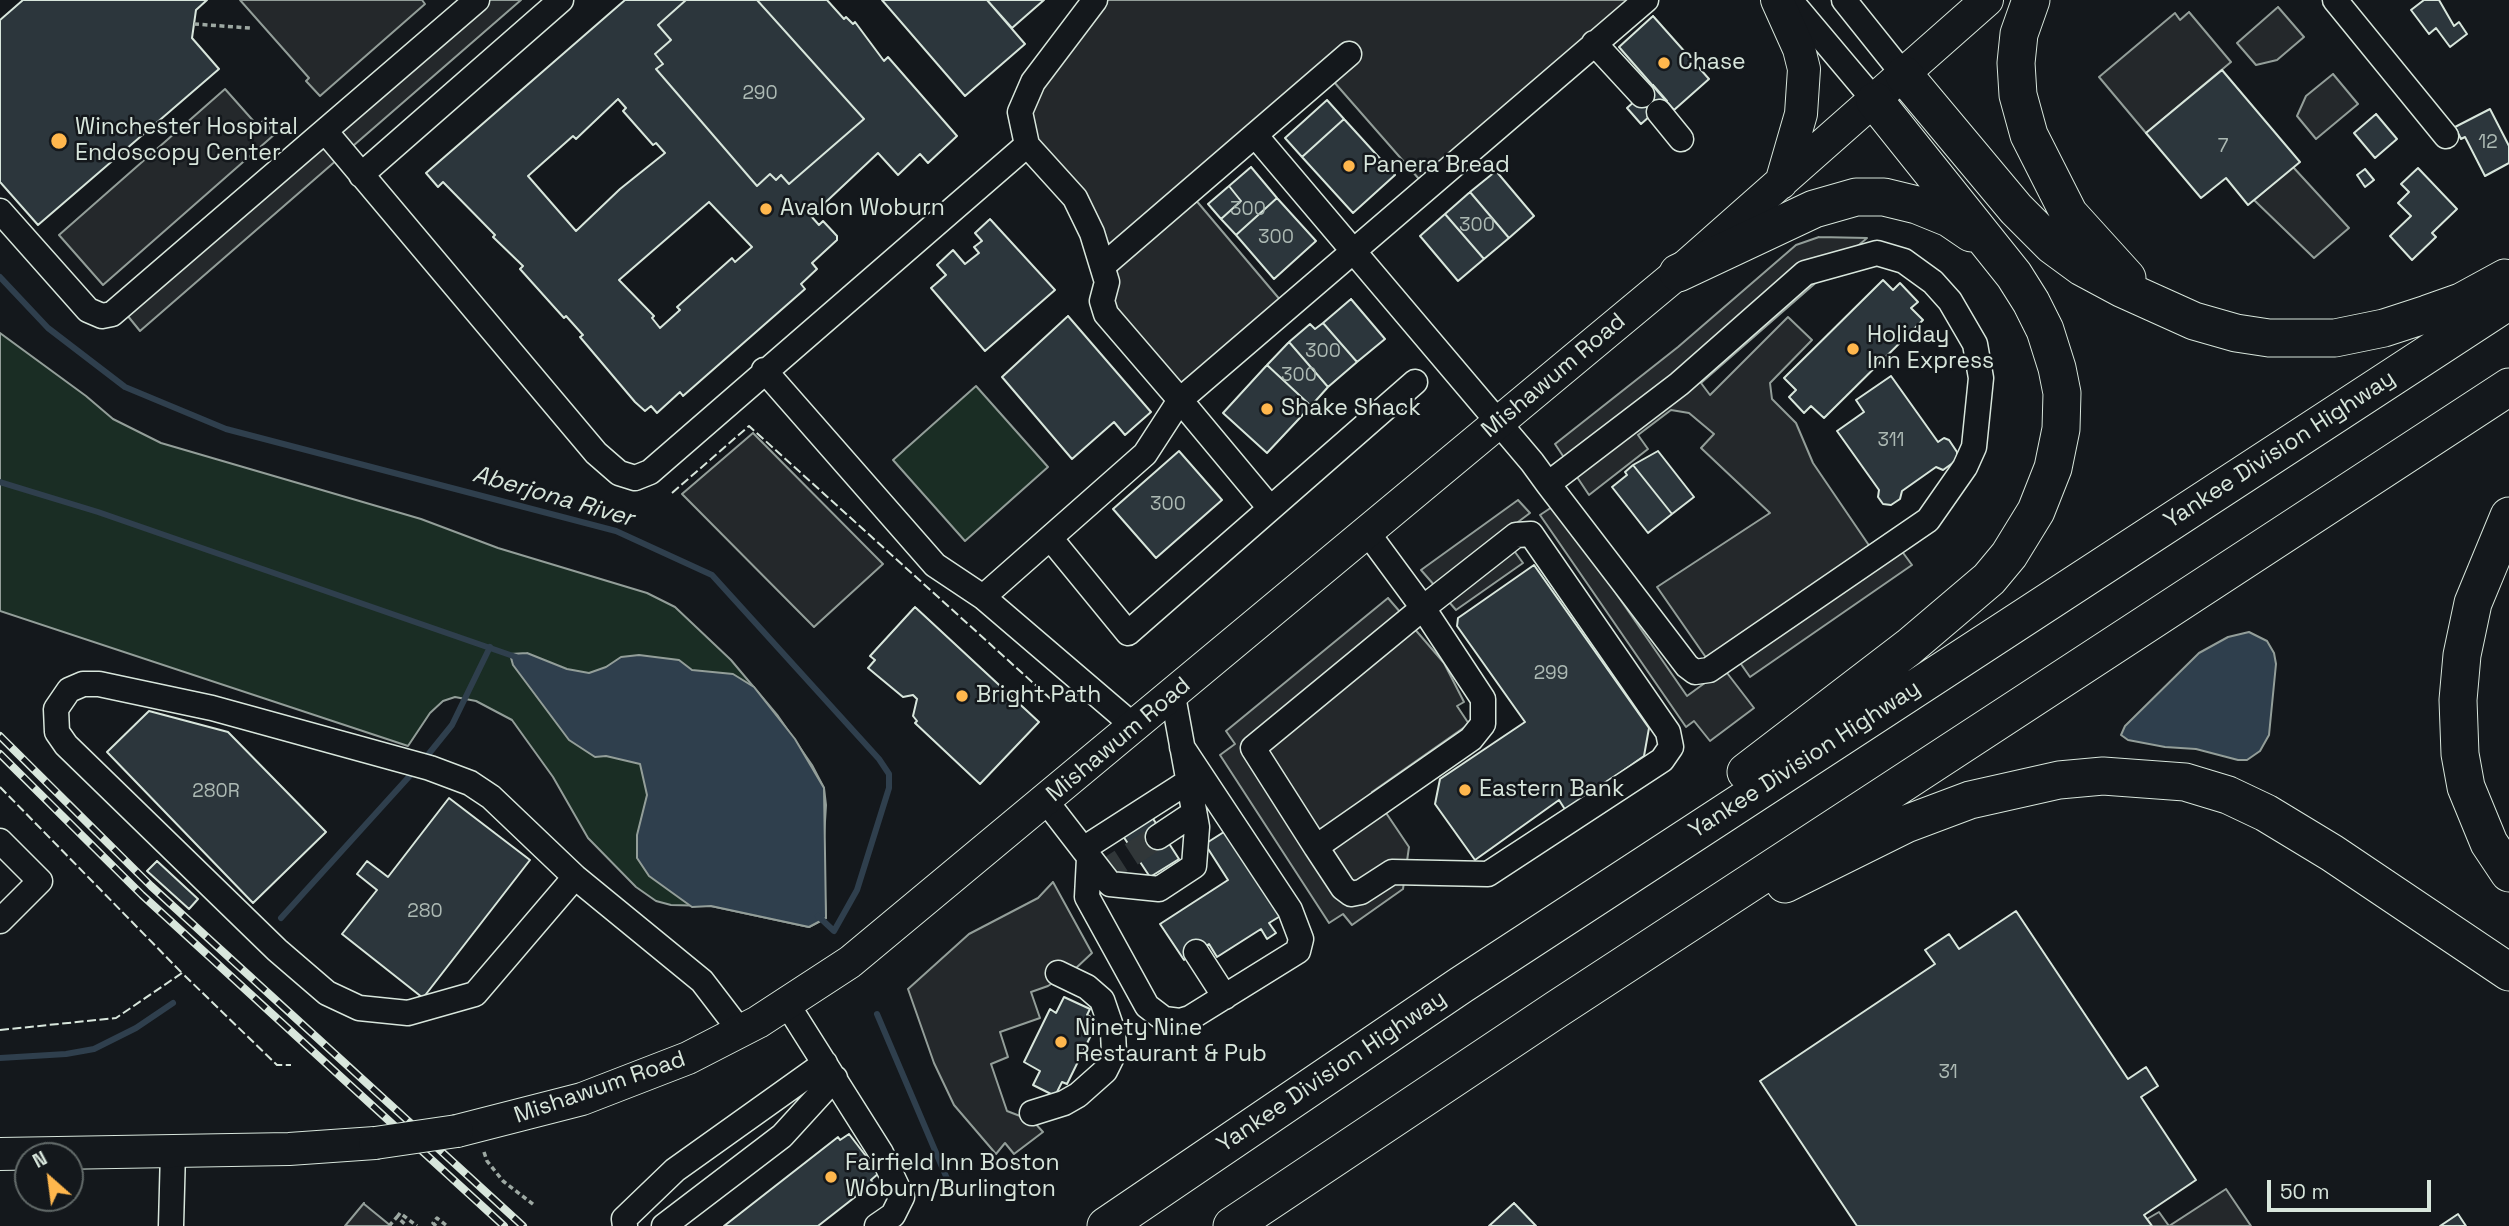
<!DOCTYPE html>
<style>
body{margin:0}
#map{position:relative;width:2509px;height:1226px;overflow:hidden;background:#14181c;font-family:"Space Grotesk",sans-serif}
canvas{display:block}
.north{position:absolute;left:14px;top:1142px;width:70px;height:70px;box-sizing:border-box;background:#14181c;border:2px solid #626a69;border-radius:50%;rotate:332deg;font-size:19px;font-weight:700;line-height:28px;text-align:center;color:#d8e6dc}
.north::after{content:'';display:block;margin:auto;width:24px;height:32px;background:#ffb74d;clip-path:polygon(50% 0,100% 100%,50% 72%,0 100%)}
.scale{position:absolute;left:2267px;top:1180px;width:164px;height:32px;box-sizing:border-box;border:4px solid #d8e6dc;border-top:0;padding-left:9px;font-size:21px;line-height:24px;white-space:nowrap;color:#d8e6dc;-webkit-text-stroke:5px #14181c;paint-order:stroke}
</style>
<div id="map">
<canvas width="2509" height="1226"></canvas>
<div class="north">N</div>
<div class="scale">50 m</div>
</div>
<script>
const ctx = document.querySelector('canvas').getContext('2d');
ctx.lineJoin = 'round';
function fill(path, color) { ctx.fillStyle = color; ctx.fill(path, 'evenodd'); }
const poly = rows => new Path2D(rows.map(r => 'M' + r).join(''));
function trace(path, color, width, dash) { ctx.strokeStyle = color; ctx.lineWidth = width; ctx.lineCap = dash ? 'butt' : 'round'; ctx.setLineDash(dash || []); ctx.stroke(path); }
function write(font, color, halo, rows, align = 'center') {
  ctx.font = font + ' "Space Grotesk",sans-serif'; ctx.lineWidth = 5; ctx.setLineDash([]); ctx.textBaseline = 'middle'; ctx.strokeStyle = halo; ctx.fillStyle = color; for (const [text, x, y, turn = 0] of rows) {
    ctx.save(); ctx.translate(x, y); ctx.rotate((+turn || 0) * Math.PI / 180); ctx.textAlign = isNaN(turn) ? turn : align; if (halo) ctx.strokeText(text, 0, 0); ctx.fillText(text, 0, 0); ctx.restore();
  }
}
const green = poly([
 [0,333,86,396,113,419,161,443,421,519,498,548,647,593,675,607,731,660,778,716,812,765,824,788,826,805,823,854,826,918,809,927,711,906,671,905,656,901,636,887,588,838,553,777,512,720,476,701,455,697,443,701,430,713,408,746,0,611,0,333],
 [976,386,1048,467,965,541,893,460,976,386]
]);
const parking = poly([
 [240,0,422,0,425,4,320,96,306,81,309,78,240,0],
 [489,0,521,0,140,331,127,315,489,0],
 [1095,0,1646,0,1426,187,1327,74,1189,192,1287,308,1180,400,1110,319,1104,265,1027,145,1033,82,1095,0],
 [2278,7,2304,37,2277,60,2256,65,2237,43,2278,7],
 [2189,12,2231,62,2146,133,2099,77,2175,13,2180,20,2189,12],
 [2333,74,2358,104,2316,139,2297,116,2306,96,2333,74],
 [225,89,257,125,263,121,275,134,103,285,59,235,225,89],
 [2293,167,2349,228,2314,258,2254,200,2293,167],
 [1819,237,1867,238,1701,383,1710,395,1788,317,1812,340,1770,383,1772,399,1796,423,1813,463,1881,563,1901,550,1912,565,1750,677,1727,644,1707,659,1657,587,1770,513,1701,448,1714,434,1689,413,1671,410,1638,435,1648,449,1589,495,1555,444,1678,347,1796,245,1819,237],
 [753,433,883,564,814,627,682,494,753,433],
 [1518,500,1530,513,1502,534,1523,563,1456,610,1421,570,1518,500],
 [1555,505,1687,696,1724,669,1754,708,1710,741,1694,721,1686,727,1540,515,1555,505],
 [1388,598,1444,663,1464,702,1457,706,1469,724,1372,792,1409,847,1403,889,1352,925,1343,914,1329,923,1220,755,1235,744,1226,731,1388,598],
 [1053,882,1092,953,1075,969,1048,986,1031,992,1040,1018,1000,1032,1008,1057,991,1064,1007,1111,1033,1121,1043,1132,1014,1154,1005,1143,996,1154,954,1105,934,1063,908,989,969,934,1038,898,1053,882],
 [2226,1189,2251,1226,2152,1226,2147,1219,2159,1212,2169,1226,2226,1189],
 [364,1203,364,1204,391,1226,345,1226,364,1203]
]);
const water = poly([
 [2249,632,2267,641,2274,653,2276,664,2269,735,2260,751,2247,760,2238,760,2196,749,2165,747,2128,740,2121,735,2125,726,2199,653,2228,637,2249,632],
 [527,653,567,669,589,673,606,667,621,657,639,655,679,660,692,670,733,674,754,687,795,739,824,788,826,918,809,927,711,906,692,907,649,876,637,858,637,835,647,795,640,764,606,756,595,757,569,740,513,665,510,654,527,653]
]);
const stream = poly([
 [0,277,48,328,125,387,226,429,616,531,712,575,879,759,889,774,889,788,857,890,834,931,818,916],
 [0,482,98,512,516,657],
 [423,761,452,725,490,647],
 [281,918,416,769],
 [877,1014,951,1188],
 [0,1058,66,1054,94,1049,136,1028,173,1003]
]);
const building = poly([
 [23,0,207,0,196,10,192,38,219,69,38,225,0,182,0,20,23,0],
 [625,0,686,0,658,25,671,40,655,54,663,64,656,69,757,186,770,174,776,180,781,175,789,184,864,119,757,0,827,0,844,19,846,17,853,24,855,22,884,61,888,57,957,136,928,163,920,154,898,175,878,153,811,216,819,225,823,221,837,236,837,240,812,263,817,269,801,284,805,289,683,396,680,392,657,413,651,406,645,411,635,402,580,337,583,335,566,316,564,318,520,269,523,266,493,237,495,235,443,182,438,187,426,173,625,0],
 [618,99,626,108,623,111,653,145,656,143,665,153,620,189,576,231,528,176,573,136,576,139,618,99],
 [709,202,752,247,735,262,732,258,677,307,680,310,660,328,652,318,654,316,619,280,709,202],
 [686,0,757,0,864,119,789,184,781,175,776,180,770,174,757,186,656,69,663,64,655,54,671,40,658,25,686,0],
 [882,0,987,0,1025,44,965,96,882,0],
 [987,0,1044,0,1012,28,987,0],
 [2424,0,2439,0,2454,26,2459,22,2467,34,2450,47,2436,28,2429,34,2411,10,2424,0],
 [1653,16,1709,79,1674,110,1619,47,1653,16],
 [2222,70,2300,162,2248,205,2226,178,2201,198,2146,133,2222,70],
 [1653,85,1667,101,1641,124,1627,108,1653,85],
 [1327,100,1344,119,1302,157,1285,138,1327,100],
 [2490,109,2509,146,2509,163,2485,176,2465,137,2461,139,2455,127,2490,109],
 [2376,114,2397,139,2375,158,2354,133,2376,114],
 [1344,119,1395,175,1353,213,1302,157,1344,119],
 [1251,167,1277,198,1236,235,1221,219,1241,201,1229,186,1251,167],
 [2418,168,2457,209,2432,233,2436,237,2412,260,2390,236,2411,216,2398,203,2409,192,2401,184,2418,168],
 [2365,169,2374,180,2365,187,2357,175,2365,169],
 [1496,171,1534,216,1509,238,1470,192,1496,171],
 [1229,186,1241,201,1221,219,1208,204,1229,186],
 [1470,192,1509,238,1484,259,1445,214,1470,192],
 [1277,198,1316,241,1274,279,1236,235,1277,198],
 [1445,214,1484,259,1458,281,1420,236,1445,214],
 [990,219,1055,290,985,351,931,288,946,275,937,265,953,250,965,264,979,253,974,247,982,241,975,233,990,219],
 [1883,280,1893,290,1900,283,1918,302,1911,308,1923,320,1824,418,1811,406,1804,413,1789,397,1796,390,1784,378,1883,280],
 [1351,299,1385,339,1357,362,1323,323,1351,299],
 [1068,316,1151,412,1125,435,1114,422,1072,459,1002,377,1068,316],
 [1323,323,1357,362,1328,387,1289,342,1310,324,1315,329,1323,323],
 [1289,342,1328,387,1311,406,1267,365,1289,342],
 [1267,365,1311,406,1267,453,1223,413,1267,365],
 [1891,376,1938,442,1944,438,1949,440,1957,452,1957,460,1943,470,1936,467,1902,491,1900,499,1891,505,1883,504,1878,497,1879,490,1837,431,1864,412,1856,400,1891,376],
 [1179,451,1222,500,1156,558,1113,509,1179,451],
 [1658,451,1694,497,1672,514,1633,465,1658,451],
 [1633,465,1672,514,1648,533,1612,487,1627,475,1625,472,1633,465],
 [1534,565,1649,728,1644,756,1566,811,1559,800,1475,860,1435,804,1440,779,1525,722,1457,626,1458,618,1534,565],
 [915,607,1039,722,980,784,915,723,917,721,913,716,917,699,913,695,903,697,868,668,875,660,870,656,915,607],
 [149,711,228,732,326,832,253,903,107,752,149,711],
 [449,798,530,860,423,998,342,934,377,890,357,874,367,861,388,877,449,798],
 [1150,814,1179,859,1150,877,1121,833,1150,814],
 [1227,830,1282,915,1269,923,1276,933,1267,939,1261,929,1217,957,1209,944,1184,960,1160,924,1228,880,1205,844,1227,830],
 [157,861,198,899,189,909,147,871,157,861],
 [2016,911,2128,1079,2146,1067,2158,1086,2141,1097,2196,1180,2144,1215,2152,1226,1857,1226,1760,1081,1935,964,1925,950,1949,934,1959,949,2016,911],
 [1064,997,1090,1009,1087,1015,1098,1021,1067,1084,1062,1082,1055,1096,1033,1085,1040,1071,1024,1062,1050,1009,1056,1013,1064,997],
 [849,1134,879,1173,871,1180,873,1183,818,1226,724,1226,838,1137,840,1140,849,1134],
 [1514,1203,1536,1226,1489,1226,1514,1203],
 [2458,1214,2466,1226,2440,1226,2458,1214]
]);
const minorTunnel = poly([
 [1101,874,1158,837]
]);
const path = poly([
 [194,24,250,28],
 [484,1152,487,1161,503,1181,534,1205],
 [397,1217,400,1213,417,1226],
 [389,1226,397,1217,407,1226],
 [436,1226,433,1223,437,1218,447,1226]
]);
const minor = poly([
 [1095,0,1033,82,1020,112,1027,145,1075,198,1092,233,1107,282,1102,301,1106,314,1180,400,1145,454,983,597,1135,727],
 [1790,0,1875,101],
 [1844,0,1904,75],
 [2335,0,2446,136],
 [1594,43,1642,95],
 [1659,112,1681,139],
 [325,131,596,453,619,473,635,478,650,472,1027,145],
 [1255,135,1532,462,1548,484,1620,578,1687,666,1695,672,1709,670,1928,520,1965,467,1974,447,1981,378,1975,344,1950,301,1933,282,1904,261,1877,253,1805,273,1679,384,1548,484],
 [361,175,561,0],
 [0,211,88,310,102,316,112,314,477,0],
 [1104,265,1349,54],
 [764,370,935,565,983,597],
 [1270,508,1180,400,1646,0],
 [1051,539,1128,633,1415,382],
 [1423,608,1483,699,1483,724,1471,739,1316,847,1253,748,1423,608],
 [1046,801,1110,884,1159,889,1194,866,1197,827,1173,696],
 [1158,837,1194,813],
 [0,841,40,881,0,921],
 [1316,847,1343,888,1351,894,1361,892,1392,872,1488,874,1662,760,1671,747,1668,732,1531,534,1516,535,1423,608,1367,532],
 [1083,849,1189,781],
 [1089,858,1087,897,1147,1006,1164,1019,1180,1021,1190,1018,1298,951,1301,939,1290,910,1182,747],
 [575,877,475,994,408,1013,359,1008,327,993,277,950,66,745,57,732,56,709,69,690,83,684,99,684,212,708,430,768,470,783,491,797,575,877,702,981,741,1032],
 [1196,952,1225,997],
 [787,1004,881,1153,902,1197,893,1215,877,1226],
 [1032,1113,1064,1103,1078,1095,1105,1071,1114,1053,1113,1032,1102,1000,1087,987,1058,973],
 [171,1226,173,1151],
 [625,1226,624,1219,675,1170,825,1063],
 [664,1226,782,1136,835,1078]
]);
const major = poly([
 [1777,0,1799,49,1804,69,1801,114,1781,183],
 [457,1131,582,1099,688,1058,758,1022,850,962,1678,273,1987,0],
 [0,1154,289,1149,375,1143]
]);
const highway = poly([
 [2031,0,2019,34,2016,63,2018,95,2029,135,2069,214,2127,278],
 [1904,75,2016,209,2052,245,2082,267,2123,289,2194,321,2236,333,2269,338,2335,338,2384,328,2427,314,2461,302,2505,278],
 [1678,273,1814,209,1856,197,1884,197,1917,205,1949,218,1971,233],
 [2509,516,2473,603,2462,655,2458,700,2460,754,2466,787,2489,843,2509,873],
 [1746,772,1909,647,1989,579,2009,555,2036,511,2053,468,2061,429,2062,393,2057,368,2045,330,2031,302,2014,275,1875,101],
 [1785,884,1906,824,1970,800,2059,780,2103,776,2185,782,2228,795,2266,813,2332,853,2509,972],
 [1106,1226,1461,985,2509,301],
 [1232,1226,1557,1009,2509,387]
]);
const rail = poly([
 [0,736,151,886,523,1226],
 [0,754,142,895,504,1226]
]);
const majorBridge = poly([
 [375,1143,457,1131]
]);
const fence = poly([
 [672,493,749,426,1052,700],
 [0,787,182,973],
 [0,1030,116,1018,182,973,277,1065,291,1065]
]);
const markers = [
 [1664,63,7,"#ffb74d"],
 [59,141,9,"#ffb74d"],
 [1349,166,7,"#ffb74d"],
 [766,209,7,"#ffb74d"],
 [1853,349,7,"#ffb74d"],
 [1267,409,7,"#ffb74d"],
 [962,696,7,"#ffb74d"],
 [1465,790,7,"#ffb74d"],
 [1061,1042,7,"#ffb74d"],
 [831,1177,7,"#ffb74d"]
];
const numberNames = [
 ["290",760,94],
 ["12",2488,143],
 ["7",2223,147],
 ["300",1248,210],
 ["300",1477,226],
 ["300",1276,238],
 ["300",1323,352],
 ["300",1299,376],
 ["311",1891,441],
 ["300",1168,505],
 ["299",1551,674],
 ["280R",216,792],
 ["280",425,912],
 ["31",1948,1073]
];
const poiNames = [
 ["Chase",1678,63],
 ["Winchester Hospital",75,128],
 ["Endoscopy Center",75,154],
 ["Panera Bread",1363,166],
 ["Avalon Woburn",780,209],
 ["Holiday",1867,336],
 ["Inn Express",1867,362],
 ["Shake Shack",1281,409],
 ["Bright Path",976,696],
 ["Eastern Bank",1479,790],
 ["Ninety Nine",1075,1029],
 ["Restaurant & Pub",1075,1055],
 ["Fairfield Inn Boston",845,1164],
 ["Woburn/Burlington",845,1190]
];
const streetNames = [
 ["Mishawum Road",1554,376,-40],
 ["Yankee Division Highway",2280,450,-33],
 ["Mishawum Road",1119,740,-40],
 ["Yankee Division Highway",1805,760,-33],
 ["Yankee Division Highway",1332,1072,-34],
 ["Mishawum Road",600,1088,-19]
];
const waterNames = [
 ["Aberjona River",553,497,16]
];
fill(green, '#1a2d24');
trace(green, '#939e99', 2);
fill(parking, '#24282b');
trace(parking, '#939e99', 2);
fill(water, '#2f3f4d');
trace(water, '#939e99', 2);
trace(stream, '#2f3f4d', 6);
fill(building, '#2c363c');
trace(building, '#d8e6dc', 2);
trace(minorTunnel, '#313739', 24, [24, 12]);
trace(minor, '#d8e6dc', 27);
trace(major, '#d8e6dc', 34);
trace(highway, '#d8e6dc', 39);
trace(path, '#9da8a2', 3.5, [5, 3.5]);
trace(minor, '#14181c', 24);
trace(major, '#14181c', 32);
trace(highway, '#14181c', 37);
trace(rail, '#d8e6dc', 8);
trace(rail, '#14181c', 5, [16]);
trace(majorBridge, '#d8e6dc', 34, []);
trace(majorBridge, '#14181c', 32);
trace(fence, '#d8e6dc', 2, [9, 3.5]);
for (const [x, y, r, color] of markers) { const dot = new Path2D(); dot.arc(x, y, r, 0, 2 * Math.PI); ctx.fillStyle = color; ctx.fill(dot); trace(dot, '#14181c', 2.5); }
write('19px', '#adbab4', null, numberNames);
write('23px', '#d8e6dc', '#14181c', poiNames, 'left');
write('23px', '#d8e6dc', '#14181c', streetNames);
write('italic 24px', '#d8e6dc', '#14181c', waterNames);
</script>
